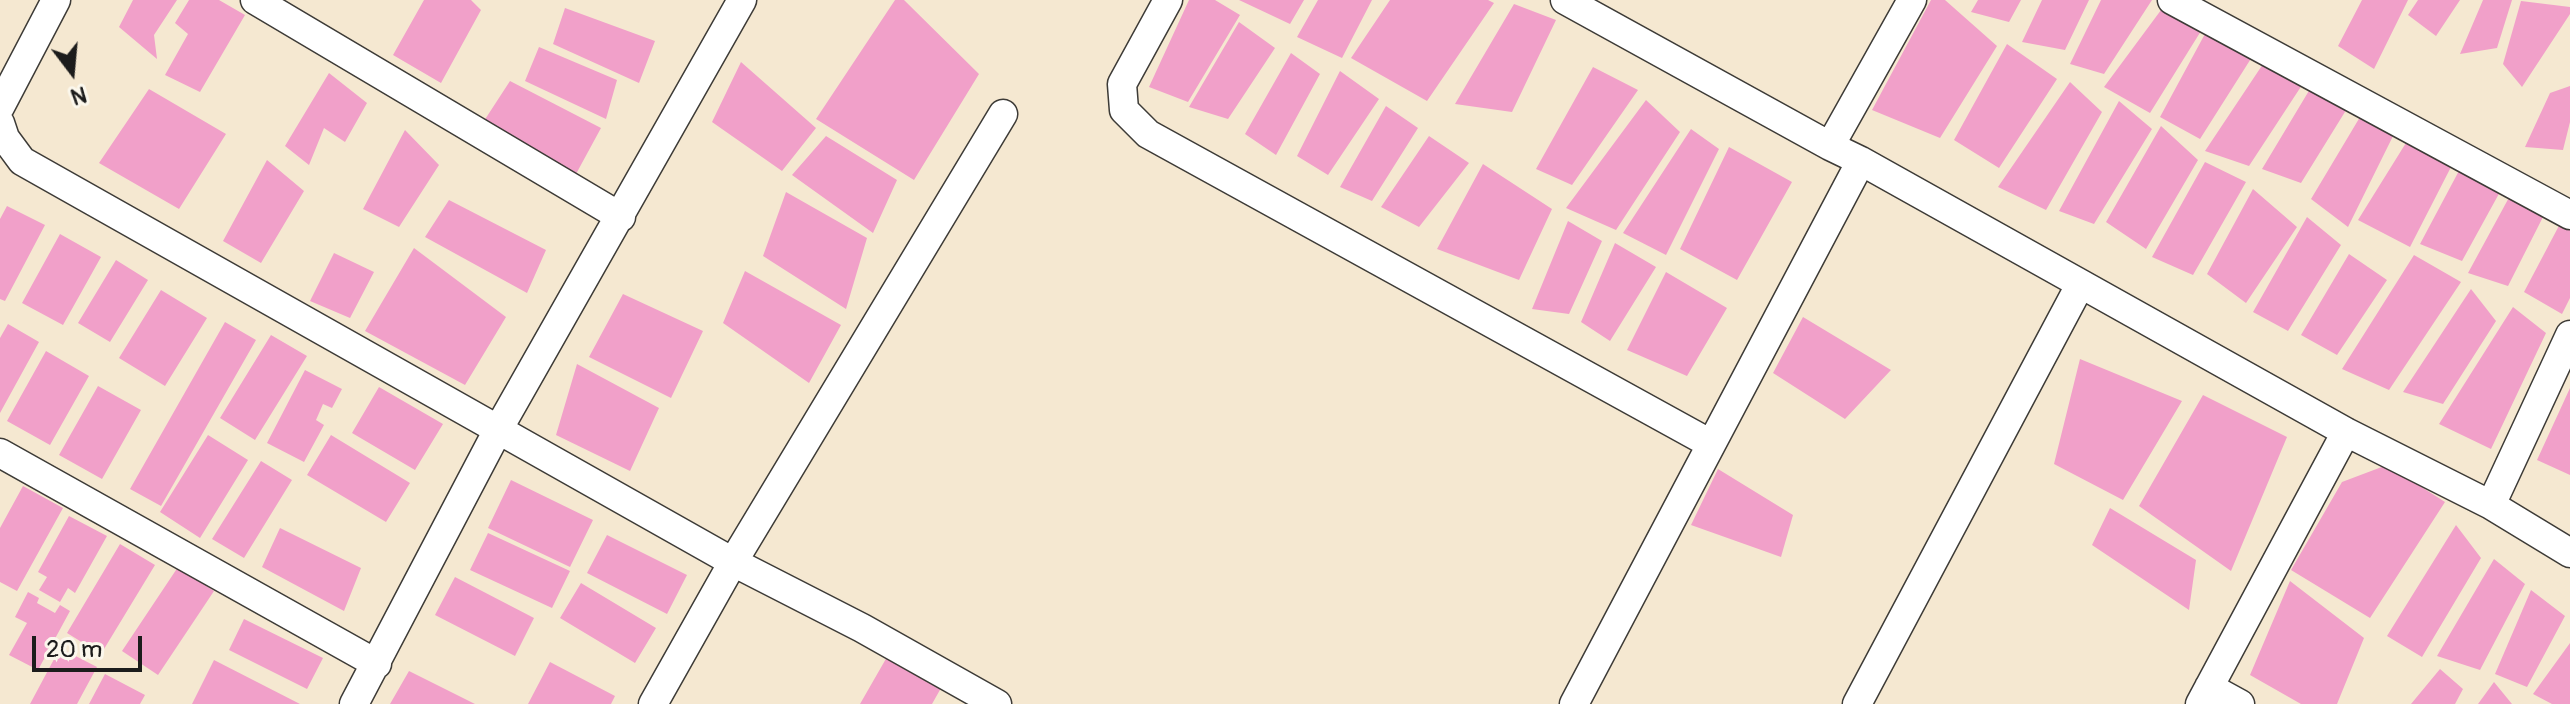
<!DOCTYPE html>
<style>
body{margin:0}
#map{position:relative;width:2570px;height:704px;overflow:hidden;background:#f5e8d1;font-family:Pangolin,sans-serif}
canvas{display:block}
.north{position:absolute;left:32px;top:32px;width:80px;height:80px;-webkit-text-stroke:6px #fbf7ec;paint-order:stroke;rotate:164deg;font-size:22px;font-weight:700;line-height:32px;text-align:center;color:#1c1c1c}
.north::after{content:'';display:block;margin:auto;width:28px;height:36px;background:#1c1c1c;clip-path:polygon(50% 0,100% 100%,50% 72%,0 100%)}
.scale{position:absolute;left:32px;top:636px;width:110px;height:36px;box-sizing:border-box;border:4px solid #1c1c1c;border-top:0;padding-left:10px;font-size:24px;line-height:28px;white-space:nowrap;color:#1c1c1c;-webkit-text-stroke:6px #fbf7ec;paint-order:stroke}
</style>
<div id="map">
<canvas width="2570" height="704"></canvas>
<div class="north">N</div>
<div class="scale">20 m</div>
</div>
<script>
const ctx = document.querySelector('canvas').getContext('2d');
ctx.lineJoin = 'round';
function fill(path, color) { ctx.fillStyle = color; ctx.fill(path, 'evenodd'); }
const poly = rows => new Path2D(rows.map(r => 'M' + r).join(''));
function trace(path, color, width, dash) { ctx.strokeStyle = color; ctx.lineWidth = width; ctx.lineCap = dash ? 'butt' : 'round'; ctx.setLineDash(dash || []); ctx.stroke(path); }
const building = poly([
 [133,0,177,0,154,35,157,59,119,27],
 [189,0,219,0,245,15,200,92,165,75,188,34,175,23],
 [424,0,471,0,481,10,441,83,393,55],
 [895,0,904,0,979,74,914,180,816,119],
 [1189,0,1215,0,1240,15,1188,102,1149,87],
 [1239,0,1304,0,1290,24],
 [1318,0,1372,0,1342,58,1297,37],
 [1390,0,1488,0,1494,3,1427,101,1351,58],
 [1931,0,1945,0,1997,46,1940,138,1872,110],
 [1978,0,2021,0,2009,22,1971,12],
 [2042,0,2089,0,2065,50,2022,42],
 [2101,0,2152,0,2104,74,2070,64],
 [2362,0,2408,0,2374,69,2338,46],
 [2418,0,2460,0,2436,36,2408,15],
 [2483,0,2512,0,2497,48,2460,54],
 [2521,1,2570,7,2570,14,2522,87,2503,64],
 [1514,4,1556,20,1512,112,1455,104],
 [2164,6,2201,31,2150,113,2104,87],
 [565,8,655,41,639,83,553,44],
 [1239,22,1275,48,1228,119,1189,107],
 [2206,32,2252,57,2200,139,2160,117],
 [2007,44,2057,79,1999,168,1954,140],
 [539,47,617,80,606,119,525,81],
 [1291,53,1320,74,1276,155,1245,134],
 [2267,58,2304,82,2249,166,2205,151],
 [741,62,816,128,782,171,712,122],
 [1593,67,1638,90,1572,185,1536,169],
 [1340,71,1379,99,1328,175,1297,156],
 [329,73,367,103,345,142,324,128,309,165,285,146],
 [510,81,601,128,576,174,482,124],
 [2070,82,2102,112,2046,210,1998,187],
 [2570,86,2570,122,2563,150,2525,147,2550,93],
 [149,89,226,134,179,209,99,163],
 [2310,89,2348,107,2301,183,2262,169],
 [1646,100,1680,132,1616,230,1566,208],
 [2119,101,2152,129,2094,224,2059,211],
 [1386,106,1418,128,1372,201,1340,187],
 [2363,112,2396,130,2348,227,2311,199],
 [2161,126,2198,160,2146,249,2106,222],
 [1691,129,1719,149,1666,255,1623,233],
 [405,130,439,165,399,227,363,209],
 [2414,130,2451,167,2410,247,2358,220],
 [826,136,897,180,873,233,792,175],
 [1429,136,1469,163,1419,227,1381,207],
 [1729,147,1792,182,1737,280,1680,249],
 [267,160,304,191,261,263,223,241],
 [2205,162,2246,182,2193,275,2152,257],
 [1483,164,1552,209,1519,280,1437,249],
 [2461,167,2501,190,2462,261,2420,244],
 [2253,189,2297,227,2246,303,2207,274],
 [786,192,867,238,846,309,763,256],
 [2512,192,2544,215,2508,286,2468,273],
 [449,200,546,250,527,293,425,237],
 [7,206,45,225,5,301,0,299,0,219],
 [2307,217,2341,245,2288,331,2253,312],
 [2562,220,2570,224,2570,298,2562,314,2524,292],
 [1568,221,1602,241,1569,314,1532,309],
 [60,234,101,257,63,325,22,303],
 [1615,243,1656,267,1610,341,1581,322],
 [414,248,506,317,465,385,365,331],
 [334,253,374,272,350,318,310,301],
 [2349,254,2387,280,2337,355,2301,335],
 [2414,255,2461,282,2389,390,2342,369],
 [116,260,148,280,110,342,78,323],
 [745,271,841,325,809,383,723,323],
 [1666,272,1727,308,1687,376,1627,350],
 [2471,289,2496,321,2443,404,2403,392],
 [161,290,207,318,165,386,119,358],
 [623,294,703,331,671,398,589,357],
 [2513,307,2546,333,2491,449,2439,424],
 [1803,317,1891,370,1845,419,1773,373],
 [225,322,256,340,161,506,130,489],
 [8,324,39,342,0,413,0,338],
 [271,335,307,356,255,440,220,418],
 [46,351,89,376,50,445,7,421],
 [2080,359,2182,401,2123,500,2054,464],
 [577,364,659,408,630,471,556,435],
 [305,370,342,389,332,408,323,404,316,420,324,425,304,462,267,443],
 [98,386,141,410,102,479,59,455],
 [379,387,443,424,415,470,352,433],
 [2570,388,2570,475,2537,460],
 [2203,395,2287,437,2231,571,2139,506],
 [208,435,248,460,200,538,160,512],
 [331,435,410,483,386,522,307,475],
 [261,461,292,480,244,558,212,539],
 [2387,465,2445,502,2370,618,2291,570,2342,482],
 [1718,469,1793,515,1781,557,1691,525],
 [511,480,593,520,570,567,488,528],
 [23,486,63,508,17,591,0,582,0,528],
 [2110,508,2196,560,2189,610,2092,545],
 [69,516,107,536,75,593,68,588,60,602,39,590,47,577,38,572],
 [2456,525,2481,558,2422,657,2387,636],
 [280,528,361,568,344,611,262,567],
 [488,533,570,571,552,608,470,570],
 [607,535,687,575,667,614,587,573],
 [120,544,155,565,101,654,67,633],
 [2494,559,2525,584,2480,670,2437,656],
 [178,567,214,591,158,675,122,651],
 [455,577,534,618,515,656,435,615],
 [2290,581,2364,638,2337,704,2301,704,2250,675],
 [581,583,656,628,635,663,560,618],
 [2531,590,2565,616,2527,687,2495,674],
 [28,592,39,598,37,603,55,613,60,605,70,611,38,670,9,655,27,623,15,617],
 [244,619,323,658,307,689,229,650],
 [2570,643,2570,704,2552,704,2533,694],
 [60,648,97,667,77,704,30,704],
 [891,650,945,681,932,704,860,704],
 [214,660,300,704,192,704],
 [550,662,615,696,611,704,528,704],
 [2440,669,2463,689,2455,704,2411,704],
 [409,671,475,704,390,704],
 [105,674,145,695,140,704,89,704],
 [2494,682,2512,704,2478,704]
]);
const street = poly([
 [255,0,621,217],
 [1168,0,1122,84,1124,110,1148,134,1711,444],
 [1565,0,1830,146,1861,161,2346,432,2491,505,2570,553],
 [2172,0,2570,215],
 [0,107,56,0],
 [0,123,5,138,22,161,733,562,862,628,997,704],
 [1830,146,1912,0],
 [0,453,377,664],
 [2491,505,2570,335],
 [2209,687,2240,704],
 [354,704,499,428,742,0],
 [653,704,733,562,1003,114],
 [1574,704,1861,161],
 [1857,704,2080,285],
 [2200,704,2346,432]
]);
fill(building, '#f1a0c9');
trace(street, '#3d3b37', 31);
trace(street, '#fff', 28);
</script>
